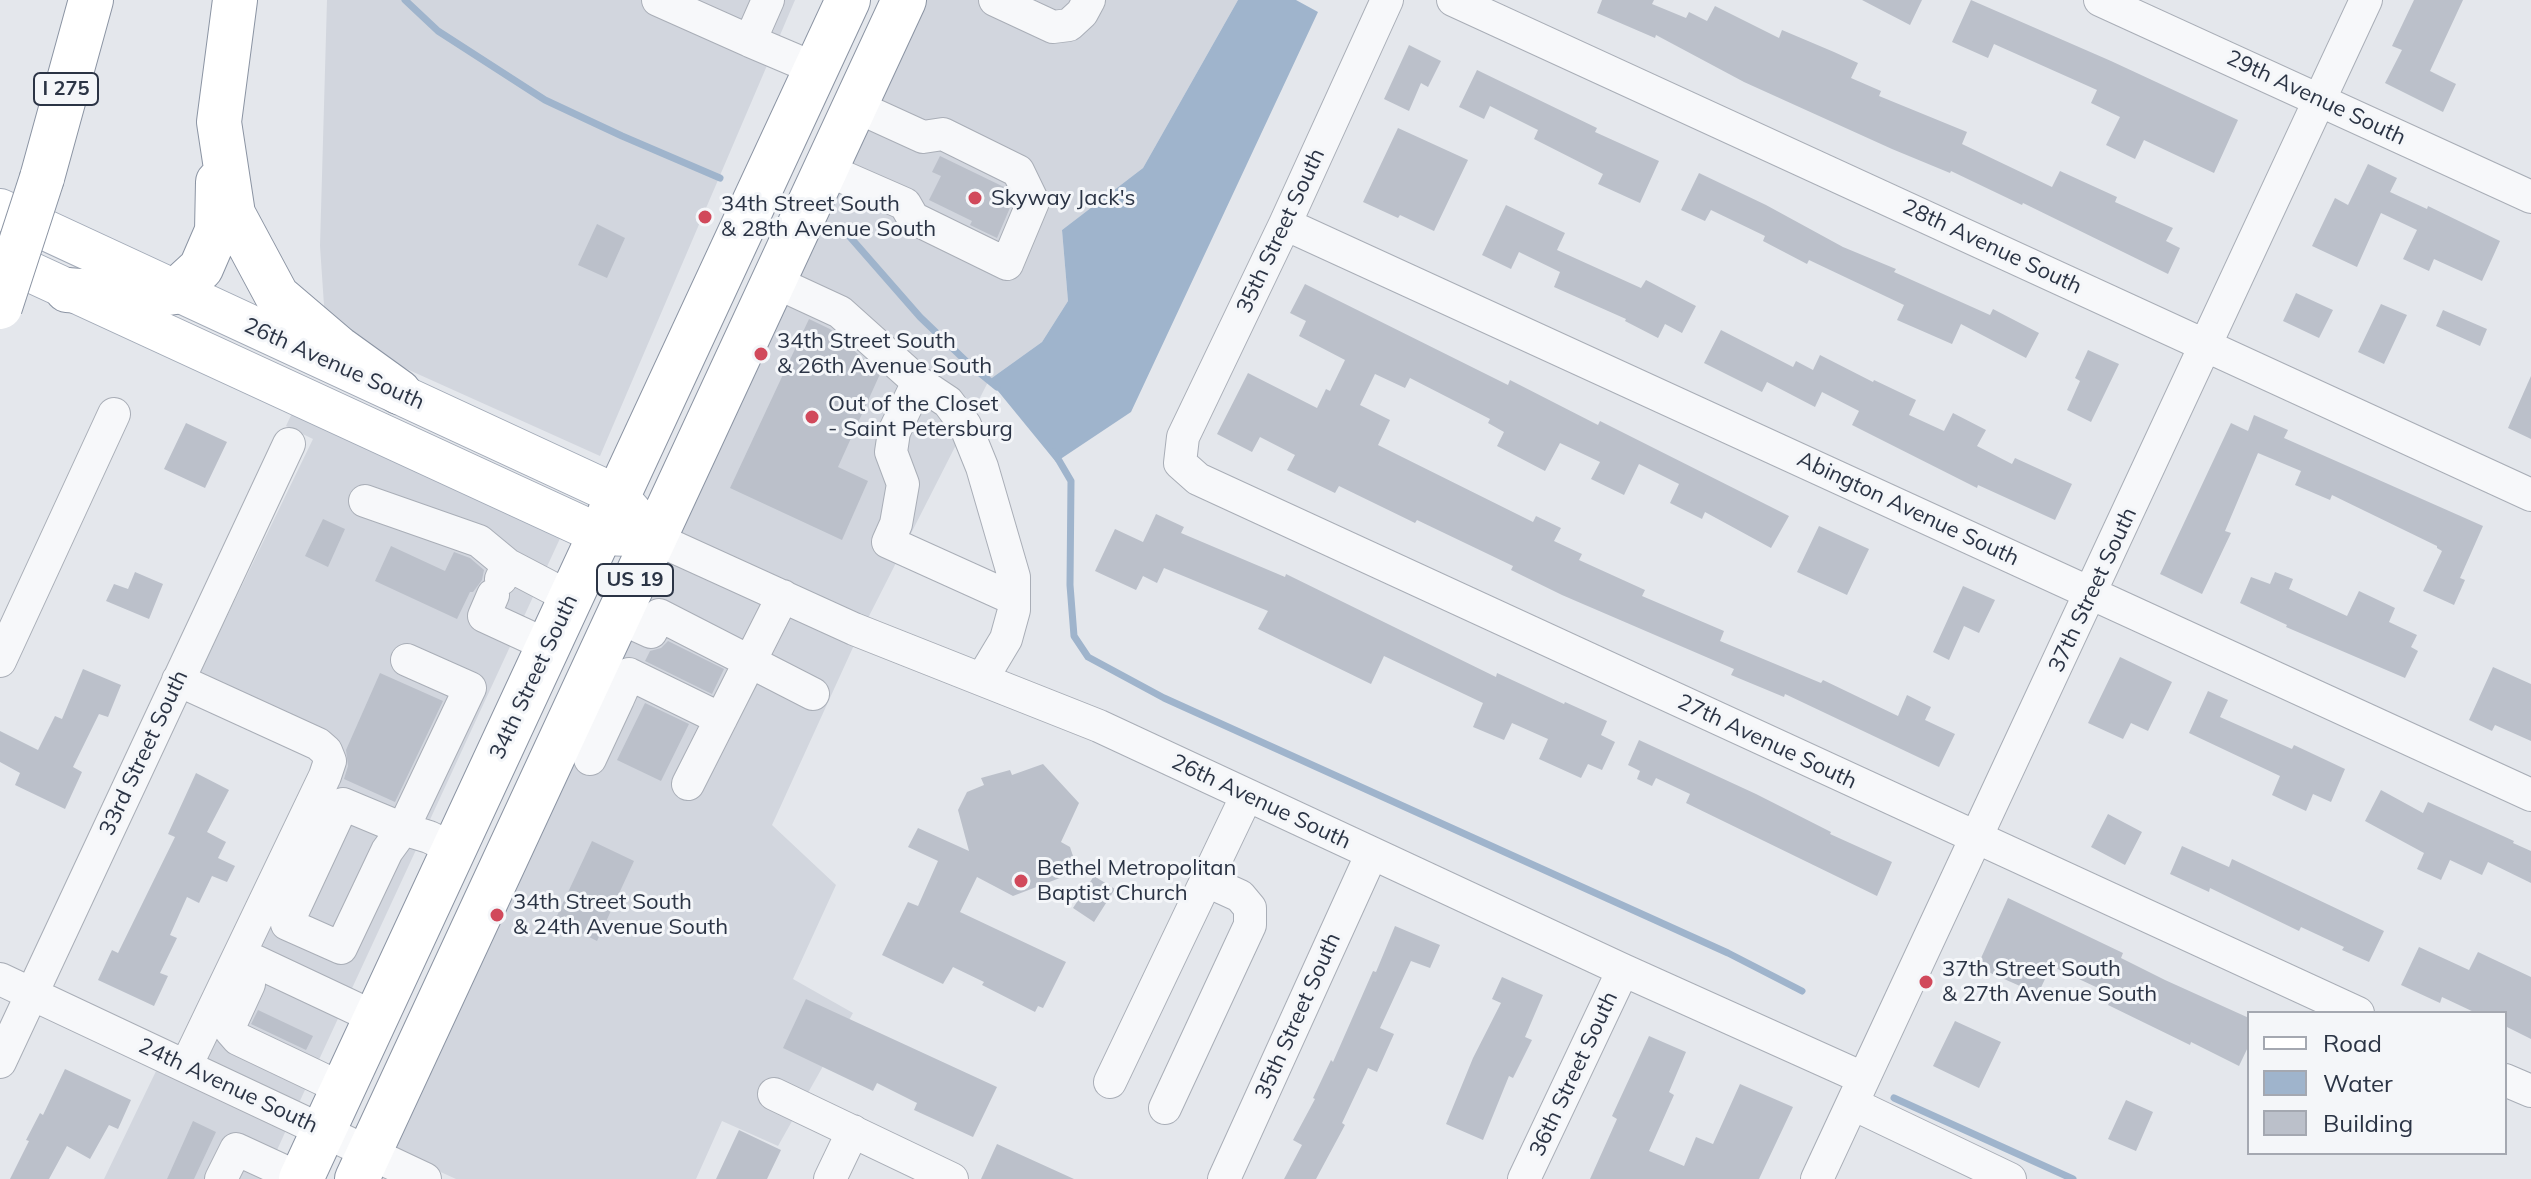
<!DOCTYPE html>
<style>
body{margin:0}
#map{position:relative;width:2531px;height:1179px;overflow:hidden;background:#e4e7ec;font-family:Mulish,sans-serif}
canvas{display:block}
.legend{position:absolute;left:2247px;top:1011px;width:260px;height:144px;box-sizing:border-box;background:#f4f6f9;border:2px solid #a4a8b1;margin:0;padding:10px 14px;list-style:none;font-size:24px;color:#2b3445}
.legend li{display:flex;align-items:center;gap:16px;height:40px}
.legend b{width:40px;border:2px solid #a4a8b1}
</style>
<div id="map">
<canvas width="2531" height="1179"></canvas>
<ul class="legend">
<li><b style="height:10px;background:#fff"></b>Road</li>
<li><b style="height:22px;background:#9fb4cc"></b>Water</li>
<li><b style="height:22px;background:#bbc0ca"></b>Building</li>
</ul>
</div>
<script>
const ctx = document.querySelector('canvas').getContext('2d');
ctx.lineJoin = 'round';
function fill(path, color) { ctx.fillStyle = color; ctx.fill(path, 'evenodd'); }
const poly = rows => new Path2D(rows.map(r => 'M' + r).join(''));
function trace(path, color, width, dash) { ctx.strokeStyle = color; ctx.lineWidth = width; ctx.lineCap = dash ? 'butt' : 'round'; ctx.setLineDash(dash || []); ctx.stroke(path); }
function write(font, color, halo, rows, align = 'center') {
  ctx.font = font + ' Mulish,sans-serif'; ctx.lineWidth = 6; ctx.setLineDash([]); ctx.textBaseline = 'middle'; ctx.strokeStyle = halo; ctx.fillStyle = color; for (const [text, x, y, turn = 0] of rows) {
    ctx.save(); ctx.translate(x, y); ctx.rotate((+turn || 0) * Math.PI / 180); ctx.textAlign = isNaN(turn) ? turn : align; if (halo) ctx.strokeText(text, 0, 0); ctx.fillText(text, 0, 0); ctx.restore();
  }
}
const built = poly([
 [327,0,795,0,600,456,360,348,325,320,320,246],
 [921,0,1238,0,1143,168,1062,230,1068,301,1042,342,989,380,867,620,670,531],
 [294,409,563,532,298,1105,185,1051,317,766,313,752,189,695,313,439,286,426],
 [659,555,855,643,772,825,836,885,793,979,853,1013,778,1146,722,1121,696,1179,456,1179,386,1147],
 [158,1067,287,1128,264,1179,104,1179]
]);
const water = poly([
 [1238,0,1296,0,1318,12,1131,412,1056,462,989,380,1042,342,1068,301,1062,230,1143,168]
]);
const stream = poly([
 [405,0,438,31,545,100,622,136,720,178],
 [843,229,920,317,970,365,997,387],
 [1054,452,1071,481,1070,585,1074,636,1088,657,1164,698,1728,953,1802,991],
 [1894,1098,2073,1179]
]);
const building = poly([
 [1602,0,1654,0,1652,4,1686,18,1689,12,1707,21,1715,6,1779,38,1782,30,1834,52,1858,63,1851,78,1881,91,1879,96,1967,132,1962,144,2052,187,2060,171,2117,197,2115,202,2173,228,2166,241,2180,248,2168,274,2023,203,2022,205,1951,171,1950,173,1892,149,1744,82,1656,35,1655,38,1597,13],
 [1862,0,1922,0,1910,25],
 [1971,0,2111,61,2238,120,2214,173,2144,140,2135,159,2106,145,2120,117,2091,103,2097,90,1994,44,1988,58,1952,42],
 [2414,0,2463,0,2430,71,2456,84,2443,112,2385,83,2402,50,2392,46],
 [1409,45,1441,61,1428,87,1421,83,1409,111,1384,99],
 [1477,70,1597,128,1595,132,1659,161,1640,203,1598,184,1603,174,1534,139,1538,130,1490,106,1484,119,1459,107],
 [1398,128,1468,160,1434,231,1400,215,1398,218,1363,202],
 [940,156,1004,187,1012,203,997,238,970,225,972,221,929,200,941,176,932,172],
 [2368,164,2397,178,2390,192,2427,209,2428,206,2500,241,2482,281,2434,259,2429,271,2403,259,2417,230,2381,213,2357,267,2312,246,2335,198,2348,205],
 [1699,173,1766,205,1843,247,1896,269,1894,272,1990,315,1993,309,2039,333,2026,358,1961,324,1952,344,1897,320,1904,305,1809,260,1807,264,1763,241,1765,236,1711,210,1705,221,1681,210],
 [1506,205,1565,233,1557,250,1641,288,1646,280,1696,306,1682,333,1665,324,1658,338,1625,321,1626,319,1554,287,1560,272,1519,252,1511,269,1482,255],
 [597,224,625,238,607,278,578,265],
 [1305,284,1508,385,1510,380,1598,425,1600,421,1789,516,1771,548,1705,512,1702,519,1670,503,1679,484,1639,464,1624,495,1591,479,1600,462,1560,443,1545,471,1497,446,1504,432,1488,423,1490,419,1410,378,1405,388,1375,374,1360,405,1390,420,1378,445,1533,522,1536,516,1561,528,1554,541,1582,554,1579,560,1645,590,1642,596,1724,631,1720,641,1821,683,1823,680,1898,716,1907,695,1931,707,1925,720,1955,734,1939,767,1785,694,1784,697,1731,675,1734,669,1562,595,1511,570,1513,566,1417,520,1415,523,1339,486,1335,493,1287,470,1295,455,1260,437,1252,452,1217,434,1248,373,1317,408,1326,389,1330,391,1345,360,1299,336,1306,321,1290,313],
 [2296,293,2333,310,2319,338,2283,321],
 [2381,304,2407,315,2384,364,2358,352],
 [2443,310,2487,329,2480,346,2436,326],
 [809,319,830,329,880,374,838,467,868,481,842,540,730,488],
 [1721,330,1793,367,1796,361,1813,370,1820,355,1873,382,1874,380,1916,400,1909,415,1944,431,1953,413,1986,430,1977,446,2012,464,2015,458,2072,484,2055,520,1978,485,1977,488,1852,425,1859,411,1822,392,1815,407,1767,382,1762,392,1704,363],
 [2088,350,2119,364,2091,422,2067,410,2080,381,2075,378],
 [2531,376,2531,439,2508,428],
 [2254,415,2288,430,2284,438,2483,526,2460,578,2465,580,2454,605,2423,591,2442,551,2437,548,2437,546,2332,495,2330,500,2295,485,2301,471,2258,453,2225,531,2231,533,2202,594,2160,574,2231,423,2248,431],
 [186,423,227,442,205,488,164,469],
 [1156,514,1184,527,1181,533,1285,577,1286,574,1496,677,1497,673,1564,704,1565,702,1607,721,1601,735,1615,742,1602,770,1588,764,1581,778,1539,759,1548,739,1512,723,1504,740,1473,727,1483,703,1384,656,1371,684,1258,629,1268,611,1164,568,1157,583,1143,576,1136,590,1095,571,1115,529,1143,542],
 [323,519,345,529,328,567,305,556],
 [1819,526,1869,549,1847,595,1797,572],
 [391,546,445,571,454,552,470,558,484,570,482,580,473,592,470,592,457,619,375,581],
 [135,572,163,584,149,619,106,601,114,584,128,589],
 [2275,572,2293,579,2289,589,2347,616,2359,591,2395,608,2389,622,2417,635,2411,647,2418,651,2405,678,2286,627,2287,625,2240,603,2251,577,2270,584],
 [1963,586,1995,600,1979,633,1964,626,1949,660,1933,652],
 [668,641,724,669,712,694,645,661,650,651,661,648],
 [2120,657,2172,682,2148,731,2131,723,2123,739,2088,723],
 [2493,667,2531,684,2531,741,2495,725,2492,731,2469,720],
 [83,669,121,685,108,717,99,714,73,767,82,772,65,809,15,785,20,773,0,762,0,731,38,750,55,716,62,719],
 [380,673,443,701,395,802,344,779,348,766,346,750],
 [2208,691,2228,700,2220,717,2292,749,2294,745,2345,769,2331,802,2313,794,2306,811,2272,795,2280,776,2189,733],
 [645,703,689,724,661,781,617,760],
 [1639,740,1756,794,1831,832,1830,834,1892,862,1877,896,1686,803,1690,794,1656,778,1652,786,1637,779,1640,771,1628,765],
 [1043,764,1079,803,1061,842,1070,847,1078,871,1013,896,977,877,960,912,1066,962,1043,1008,1038,1006,1035,1012,982,985,984,982,953,967,943,984,882,955,908,902,918,906,938,861,908,847,918,828,969,851,958,810,967,792,984,785,981,778,1010,770,1012,775],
 [196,773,229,790,207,832,226,842,218,858,235,866,227,882,212,876,199,903,187,897,170,935,177,938,160,973,168,976,154,1006,98,980,112,950,118,953,175,837,168,834],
 [2381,790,2423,813,2428,802,2514,841,2513,843,2531,851,2531,883,2488,862,2482,875,2450,860,2441,880,2417,869,2424,853,2365,821],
 [2108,814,2142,832,2125,865,2091,847],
 [592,841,634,861,597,941,555,920],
 [2182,846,2229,867,2232,859,2384,931,2369,962,2342,950,2344,947,2301,927,2299,931,2210,888,2209,892,2170,874],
 [1094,876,1115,889,1094,922,1073,908],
 [2008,898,2123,953,2121,958,2165,980,2249,1018,2249,1045,2239,1066,2191,1042,2190,1045,2108,1005,2113,995,2051,966,2038,994,1977,967],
 [1395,926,1440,945,1430,968,1411,961,1380,1028,1394,1034,1377,1072,1368,1068,1342,1123,1345,1125,1316,1179,1284,1179,1302,1145,1293,1140,1315,1099,1313,1098,1331,1060,1333,1062,1373,971,1376,972],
 [2419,947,2469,970,2478,952,2531,977,2531,1039,2505,1026,2505,1013,2476,1013,2442,997,2440,1003,2401,985],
 [1502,977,1543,995,1525,1037,1532,1040,1513,1078,1509,1076,1483,1140,1446,1124,1473,1058,1501,1003,1492,999],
 [806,999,997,1087,973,1137,914,1110,917,1103,877,1083,873,1091,783,1048],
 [258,1010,313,1036,306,1050,251,1024],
 [1955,1021,2001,1042,1979,1088,1933,1066],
 [1649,1036,1686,1052,1669,1092,1674,1095,1649,1151,1684,1166,1696,1137,1713,1144,1740,1084,1793,1107,1759,1179,1590,1179,1617,1119,1612,1116],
 [65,1069,131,1100,118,1129,109,1125,90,1159,67,1146,49,1179,10,1179,29,1141,26,1140,40,1113,43,1115],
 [2126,1100,2153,1112,2136,1151,2108,1139],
 [193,1121,216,1132,194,1179,167,1179],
 [739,1130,781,1150,767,1179,716,1179],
 [997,1144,1074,1179,981,1179]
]);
const minor = poly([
 [658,0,750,41],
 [768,0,750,41,816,69],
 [995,0,1053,27,1069,25,1082,13,1089,0],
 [1387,0,1285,224,1183,437,1180,463,1198,479,2358,1013],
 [1453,0,2531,495],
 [2100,0,2531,197],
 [825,169,905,204,913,218,1007,264,1033,202,1018,171,943,134,923,137,855,106],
 [1285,224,2531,795],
 [773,281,840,312,918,382,948,402,965,425,982,467,1014,577,1014,610,1006,639,982,679],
 [918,382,894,432,891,452,903,484,896,524,888,542,1014,599],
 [365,501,479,541,508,565],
 [654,538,854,629,1099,726,1623,970,1863,1078],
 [501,579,508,565,571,598],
 [493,595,484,616,549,646],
 [618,617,651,632,659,615,813,694],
 [407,660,470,688,403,829,387,851,341,948,287,924,343,804,403,829,429,837,454,849],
 [0,661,114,414],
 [178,680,318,744,326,751,330,761,325,776,186,1066],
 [587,683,618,699,629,674,721,719],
 [590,759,618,699],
 [688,784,783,596],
 [240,954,376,1018],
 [0,979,425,1179],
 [249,984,232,1021,231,1031,238,1039,343,1089],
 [0,1062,289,444],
 [2505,1080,2531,1091],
 [1110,1082,1247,795],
 [774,1094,952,1179],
 [1853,1104,2010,1179],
 [1165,1108,1250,925,1250,908,1240,896,1207,881],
 [221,1179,236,1149,301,1179],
 [830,1179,853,1131],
 [1224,1179,1372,853],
 [1524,1179,1623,970],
 [1817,1179,2366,0]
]);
const major = poly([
 [0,209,617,495,654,538],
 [0,258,601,535,631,536]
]);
const highway = poly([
 [235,0,219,122,233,214,277,296,338,348,399,392],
 [42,178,91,0],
 [67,290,147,296,175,292,201,268,217,231,218,182],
 [301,1179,848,0],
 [357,1179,904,0]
]);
const highwayBridge = poly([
 [0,307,42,178]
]);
const markers = [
 [975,198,8,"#d1495b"],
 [705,217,8,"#d1495b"],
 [761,354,8,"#d1495b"],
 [812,417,8,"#d1495b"],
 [1021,881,8,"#d1495b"],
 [497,915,8,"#d1495b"],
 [1926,982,8,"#d1495b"]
];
const shields = [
 [66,89,64],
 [635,580,76]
];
const shieldNames = [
 ["I 275",66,89],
 ["US 19",635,580]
];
const streetNames = [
 ["29th Avenue South",2316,98,25],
 ["35th Street South",1281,231,-65],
 ["28th Avenue South",1992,247,25],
 ["26th Avenue South",334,364,24],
 ["Abington Avenue South",1908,509,25],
 ["37th Street South",2093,590,-65],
 ["34th Street South",534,677,-65],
 ["27th Avenue South",1767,742,25],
 ["33rd Street South",144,753,-65],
 ["26th Avenue South",1261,802,25],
 ["35th Street South",1298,1016,-66],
 ["36th Street South",1574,1074,-65],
 ["24th Avenue South",228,1086,25]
];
const poiNames = [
 ["Skyway Jack's",991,198],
 ["34th Street South",721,204],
 ["& 28th Avenue South",721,229],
 ["34th Street South",777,341],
 ["& 26th Avenue South",777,366],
 ["Out of the Closet",828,404],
 ["- Saint Petersburg",828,429],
 ["Bethel Metropolitan",1037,868],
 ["Baptist Church",1037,893],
 ["34th Street South",513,902],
 ["& 24th Avenue South",513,927],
 ["37th Street South",1942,969],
 ["& 27th Avenue South",1942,994]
];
fill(built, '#d2d6de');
fill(water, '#9fb4cc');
trace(stream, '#9fb4cc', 7);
fill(building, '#bbc0ca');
trace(minor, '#a9aeb7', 34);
trace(major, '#a3abb8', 42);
trace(highway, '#8b94a3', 46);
trace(minor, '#f7f8fa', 32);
trace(major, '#fff', 40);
trace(highway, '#fff', 44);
trace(highwayBridge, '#8b94a3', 46, []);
trace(highwayBridge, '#fff', 44);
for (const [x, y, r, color] of markers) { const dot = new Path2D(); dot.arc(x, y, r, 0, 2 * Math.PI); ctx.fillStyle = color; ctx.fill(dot); trace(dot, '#f4f6f9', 3); }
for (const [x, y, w] of shields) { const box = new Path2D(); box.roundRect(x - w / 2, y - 16, w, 32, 6); ctx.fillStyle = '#f4f6f9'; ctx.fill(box); trace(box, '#2b3445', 2); }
write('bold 20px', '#2b3445', null, shieldNames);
write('22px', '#2b3445', '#f4f6f9', streetNames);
write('22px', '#2b3445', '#f4f6f9', poiNames, 'left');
</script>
